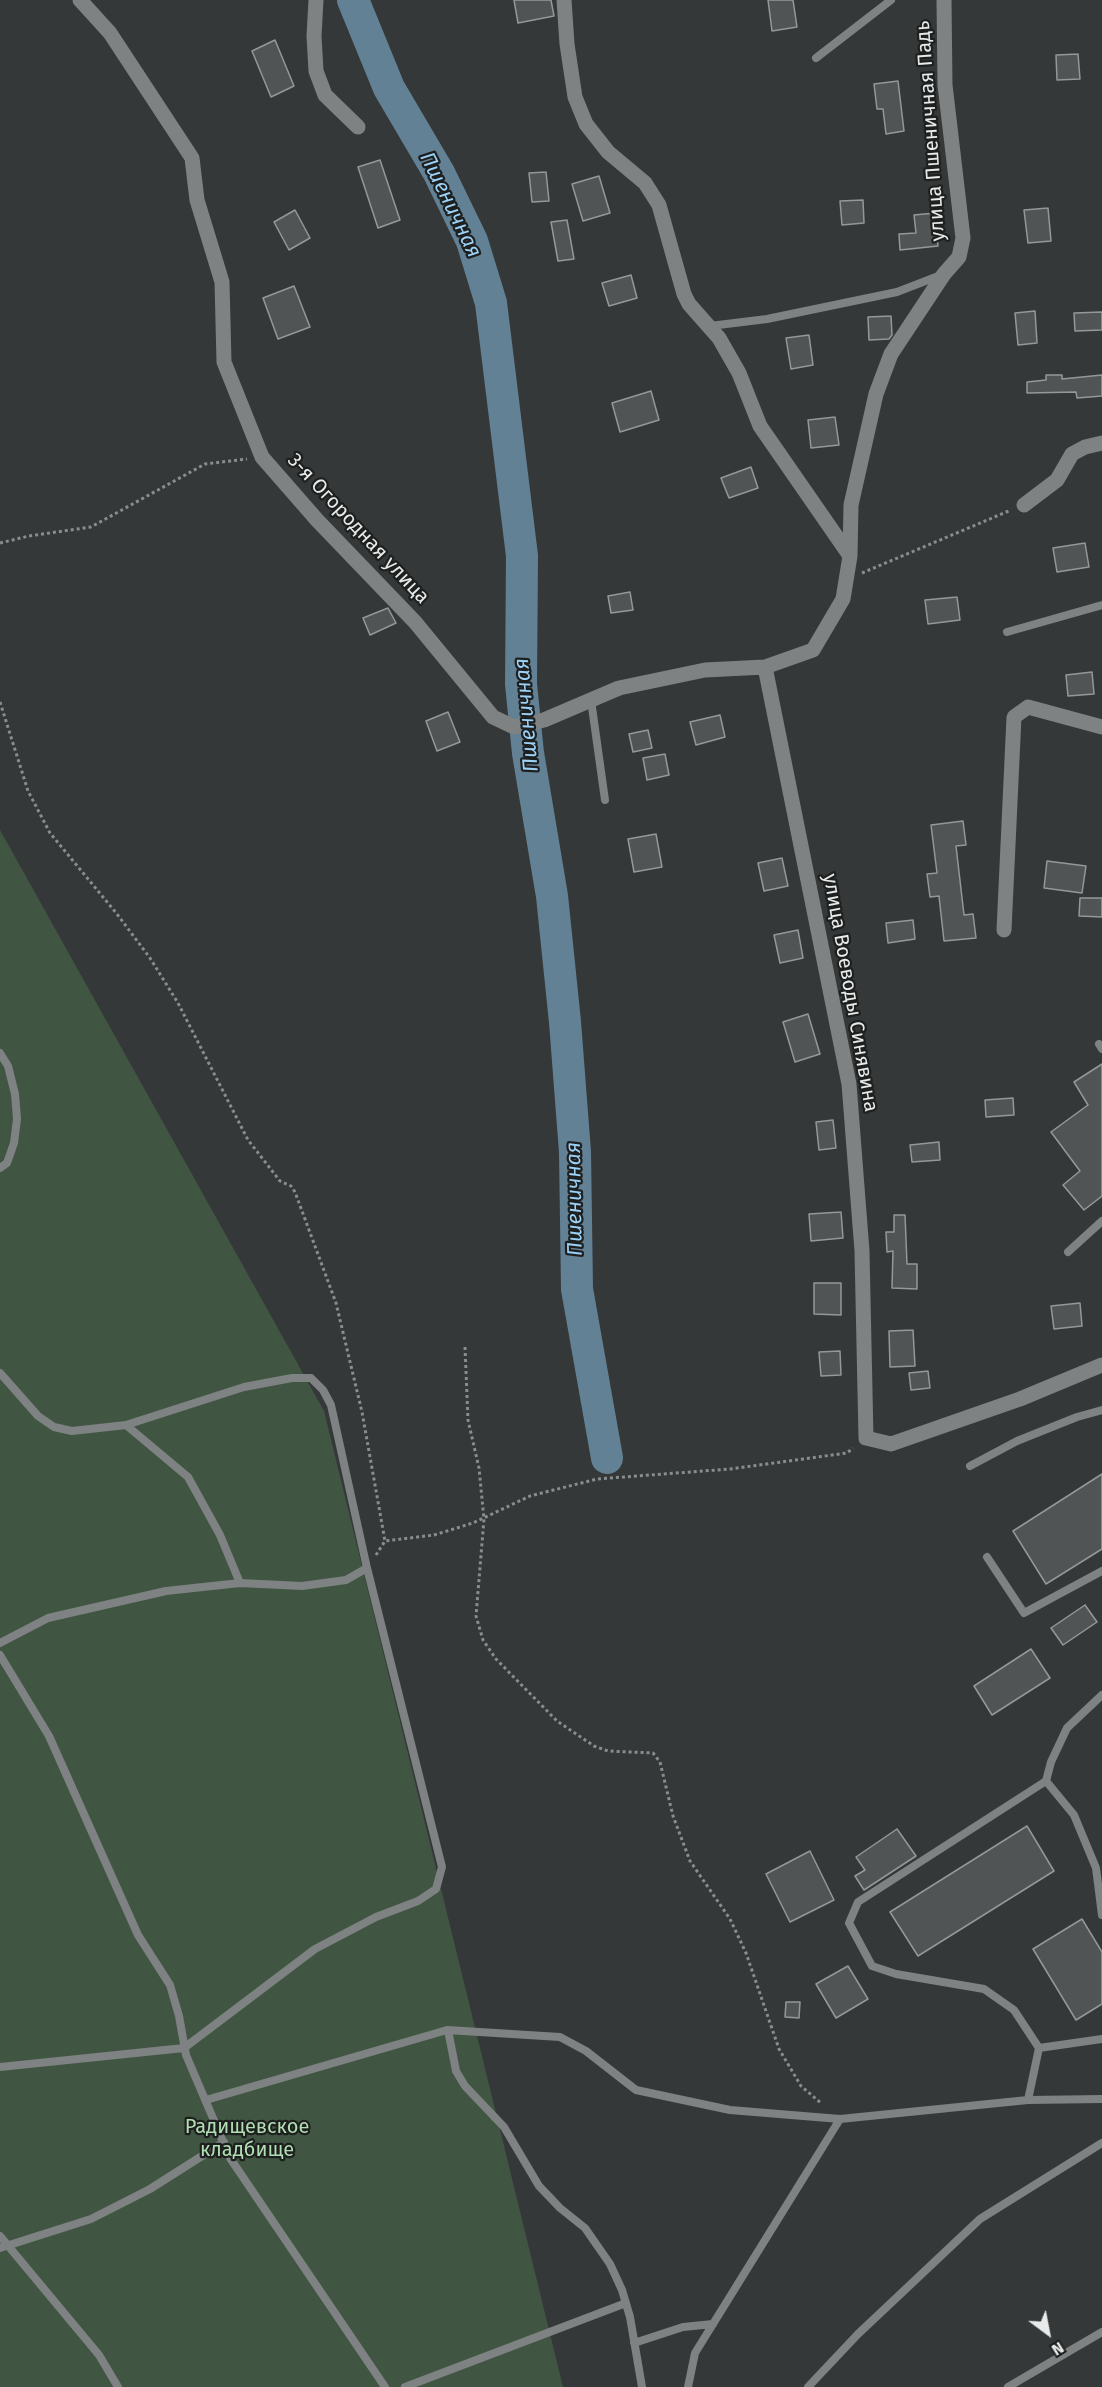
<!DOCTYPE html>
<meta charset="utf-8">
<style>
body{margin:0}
#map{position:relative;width:1102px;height:2387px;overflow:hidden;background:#353838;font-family:"Fira Sans",sans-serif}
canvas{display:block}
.north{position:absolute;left:1018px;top:2303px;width:60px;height:60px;-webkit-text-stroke:4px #1e1f1f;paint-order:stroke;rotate:148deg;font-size:16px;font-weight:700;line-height:24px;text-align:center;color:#e9ebeb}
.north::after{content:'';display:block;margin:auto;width:21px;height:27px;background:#e9ebeb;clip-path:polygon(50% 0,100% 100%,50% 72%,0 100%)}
</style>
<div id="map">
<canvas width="1102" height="2387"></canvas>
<div class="north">N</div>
</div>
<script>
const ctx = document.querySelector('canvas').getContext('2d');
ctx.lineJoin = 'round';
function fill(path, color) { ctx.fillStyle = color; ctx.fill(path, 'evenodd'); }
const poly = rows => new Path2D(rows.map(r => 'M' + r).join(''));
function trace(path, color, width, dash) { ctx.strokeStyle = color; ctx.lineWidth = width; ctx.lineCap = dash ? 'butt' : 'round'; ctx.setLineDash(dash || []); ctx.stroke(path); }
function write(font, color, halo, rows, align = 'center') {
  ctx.font = font + ' "Fira Sans",sans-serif'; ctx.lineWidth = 4.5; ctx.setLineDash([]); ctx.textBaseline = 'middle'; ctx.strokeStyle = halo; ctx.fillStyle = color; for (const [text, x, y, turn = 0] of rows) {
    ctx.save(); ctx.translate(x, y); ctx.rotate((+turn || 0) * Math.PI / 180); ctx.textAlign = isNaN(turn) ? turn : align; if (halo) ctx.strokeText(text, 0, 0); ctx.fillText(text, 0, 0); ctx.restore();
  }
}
const green = poly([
 [0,830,324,1411,563,2387,0,2387]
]);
const river = poly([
 [353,0,389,88,439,173,472,241,491,303,522,556,521,684,528,753,552,896,565,1022,575,1152,577,1289,607,1458]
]);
const building = poly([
 [514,0,551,0,554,16,518,23,514,0],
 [768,0,793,0,797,27,772,31,768,0],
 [275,40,294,86,271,97,252,51,275,40],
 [1078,54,1080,79,1057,80,1056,55,1078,54],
 [898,81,904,131,886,134,883,109,877,109,874,84,898,81],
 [380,160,400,220,378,228,358,167,380,160],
 [546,172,549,201,532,202,529,173,546,172],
 [599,176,610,213,583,221,572,184,599,176],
 [863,200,864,223,842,225,840,201,863,200],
 [1048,208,1051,241,1028,243,1024,210,1048,208],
 [295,210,310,238,289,250,274,222,295,210],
 [935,213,938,246,900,250,899,234,916,233,914,215,935,213],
 [567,220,574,259,558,261,551,222,567,220],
 [631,275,637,298,609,306,602,283,631,275],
 [294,286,310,327,278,339,263,298,294,286],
 [1035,311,1037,343,1018,345,1015,313,1035,311],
 [1102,312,1102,330,1075,331,1074,313,1102,312],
 [891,316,892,335,889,339,869,340,868,317,891,316],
 [809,335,813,365,791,369,786,338,809,335],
 [1046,375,1062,375,1062,379,1102,375,1102,396,1077,398,1076,392,1027,393,1027,382,1046,380,1046,375],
 [651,391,659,420,620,432,612,403,651,391],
 [835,417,839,445,811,448,808,420,835,417],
 [751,467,758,488,729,498,721,478,751,467],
 [1085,543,1089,567,1057,572,1053,548,1085,543],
 [630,592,633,610,611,613,608,596,630,592],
 [957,597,960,620,928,624,925,600,957,597],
 [388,608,396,623,370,635,363,618,388,608],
 [1092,672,1094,694,1068,696,1066,675,1092,672],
 [448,712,460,742,437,751,426,721,448,712],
 [720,715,725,737,696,745,690,722,720,715],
 [648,730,652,748,633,752,629,734,648,730],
 [665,754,669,775,647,780,643,758,665,754],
 [963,821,966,845,956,846,964,915,973,914,976,938,944,941,939,896,930,897,927,874,937,873,931,825,963,821],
 [656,834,662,867,634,872,628,839,656,834],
 [782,858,788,886,764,891,758,863,782,858],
 [1047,861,1086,866,1082,893,1044,888,1047,861],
 [1080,898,1102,898,1102,917,1079,916,1080,898],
 [913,920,915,939,888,943,886,923,913,920],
 [798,930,803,958,780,963,774,935,798,930],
 [808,1014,820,1054,795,1062,783,1022,808,1014],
 [1102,1064,1102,1196,1084,1210,1063,1185,1080,1171,1051,1132,1088,1105,1074,1082,1102,1064],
 [1013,1098,1014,1115,986,1117,985,1100,1013,1098],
 [833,1120,836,1148,819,1150,816,1122,833,1120],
 [939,1142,940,1160,912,1162,910,1145,939,1142],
 [841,1212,843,1238,811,1241,809,1214,841,1212],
 [894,1215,905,1215,907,1264,917,1264,917,1289,892,1288,893,1251,887,1252,886,1232,894,1232,894,1215],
 [814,1283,841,1283,841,1315,814,1314,814,1283],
 [1080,1303,1082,1326,1054,1329,1051,1306,1080,1303],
 [913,1330,915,1366,890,1367,889,1331,913,1330],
 [840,1351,841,1375,821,1376,819,1352,840,1351],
 [928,1371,930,1388,911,1390,909,1373,928,1371],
 [1102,1474,1102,1549,1046,1584,1013,1531,1102,1474],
 [1085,1605,1097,1622,1063,1645,1051,1628,1085,1605],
 [1031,1649,1050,1678,992,1715,974,1686,1031,1649],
 [1027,1826,1054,1871,918,1956,890,1912,1027,1826],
 [897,1829,916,1856,864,1890,855,1876,865,1870,856,1857,897,1829],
 [810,1851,834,1900,790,1922,766,1874,810,1851],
 [1082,1919,1102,1952,1102,2004,1076,2020,1033,1949,1082,1919],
 [848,1966,868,1999,836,2018,816,1984,848,1966],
 [786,2002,800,2002,799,2018,785,2017,786,2002]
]);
const path = poly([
 [0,543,29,536,91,527,205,464,247,459],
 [862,573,1011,510],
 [0,702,28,791,50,833,117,914,150,958,178,1003,248,1140,280,1181,291,1186,295,1192,336,1303,362,1412,385,1541],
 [465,1347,468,1420,479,1468,484,1519,476,1616,483,1640,496,1659,557,1721,594,1746,608,1751,653,1753,660,1762,673,1816,690,1861,730,1919,746,1953,779,2049,801,2086,822,2104],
 [376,1555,385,1541,434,1535,473,1523,530,1496,597,1479,730,1469,847,1453,853,1448]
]);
const lane = poly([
 [816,58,891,0],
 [710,326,767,319,897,292,941,275],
 [1007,632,1102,605],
 [591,700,605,800],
 [1099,1044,1102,1049],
 [0,1053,8,1066,15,1094,17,1119,14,1143,7,1163,0,1168],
 [1068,1252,1102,1221],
 [0,1373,38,1416,54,1427,72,1431,126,1425,188,1477,220,1535,240,1583],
 [970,1466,1017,1441,1077,1417,1102,1410],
 [987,1557,1024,1613,1102,1571],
 [0,1643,48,1618,166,1591,240,1583,302,1586,346,1580,367,1568],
 [0,1655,49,1736,138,1935,170,1985,179,2016,186,2055,230,2158,385,2387],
 [1046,1781,1051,1762,1067,1728,1102,1695],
 [448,2030,456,2071,465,2086,504,2127,539,2186,560,2208,585,2228,610,2264,622,2290,630,2317,642,2387],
 [1039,2048,1102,2039],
 [0,2067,184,2048,315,1949,376,1917,418,1901,436,1889,442,1867,367,1568,331,1405,323,1390,311,1378,292,1378,244,1387,126,1425],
 [206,2100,447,2030,560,2037,586,2051,636,2090,730,2110,840,2119,1028,2100,1102,2099],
 [1028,2100,1039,2048,1014,2010,984,1989,896,1974,872,1966,849,1923,858,1902,1046,1781,1074,1815,1096,1868,1102,1915],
 [0,2236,99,2355,118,2387],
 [0,2248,91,2219,150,2189,224,2142],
 [634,2343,683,2327,713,2324],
 [405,2387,626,2303],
 [688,2387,695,2353,840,2119],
 [808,2387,858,2334,980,2219,1102,2143],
 [1008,2387,1102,2332]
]);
const street = poly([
 [80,0,110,33,192,158,197,200,222,282,224,362,262,457,317,520,415,622,493,717,514,727,544,720,619,688,705,670,765,667,813,650,843,599,850,556,851,505,876,394,891,354,944,274,959,257,963,238,945,85,944,0],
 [316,0,314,36,316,71,325,95,358,127],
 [564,0,567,44,575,97,586,124,608,152,645,183,659,205,684,294,689,304,719,338,739,373,760,426,850,556],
 [1024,505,1057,480,1072,454,1085,447,1102,443],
 [765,667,849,1084,862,1251,866,1438,891,1444,1020,1399,1102,1365],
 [1004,930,1014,717,1028,707,1102,727]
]);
const streetNames = [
 ["улица Пшеничная Падь",931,131,-94],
 ["3-я Огородная улица",358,529,47],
 ["улица Воеводы Синявина",850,993,80]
];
const parkNames = [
 ["Радищевское",247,2127],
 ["кладбище",247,2150]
];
const waterNames = [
 ["Пшеничная",450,205,64],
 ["Пшеничная",527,715,-95],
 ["Пшеничная",575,1199,-91]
];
fill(green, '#415642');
trace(river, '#638195', 32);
fill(building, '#515454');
trace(building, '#959899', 1.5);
trace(path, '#8a8d8d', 3, [3, 3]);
trace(lane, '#7e8282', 8);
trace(street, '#7e8282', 15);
write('20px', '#e9ebeb', '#1e1f1f', streetNames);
write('20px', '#b1dfb3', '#1e1f1f', parkNames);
write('italic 21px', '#9cd2f7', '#1e1f1f', waterNames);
</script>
